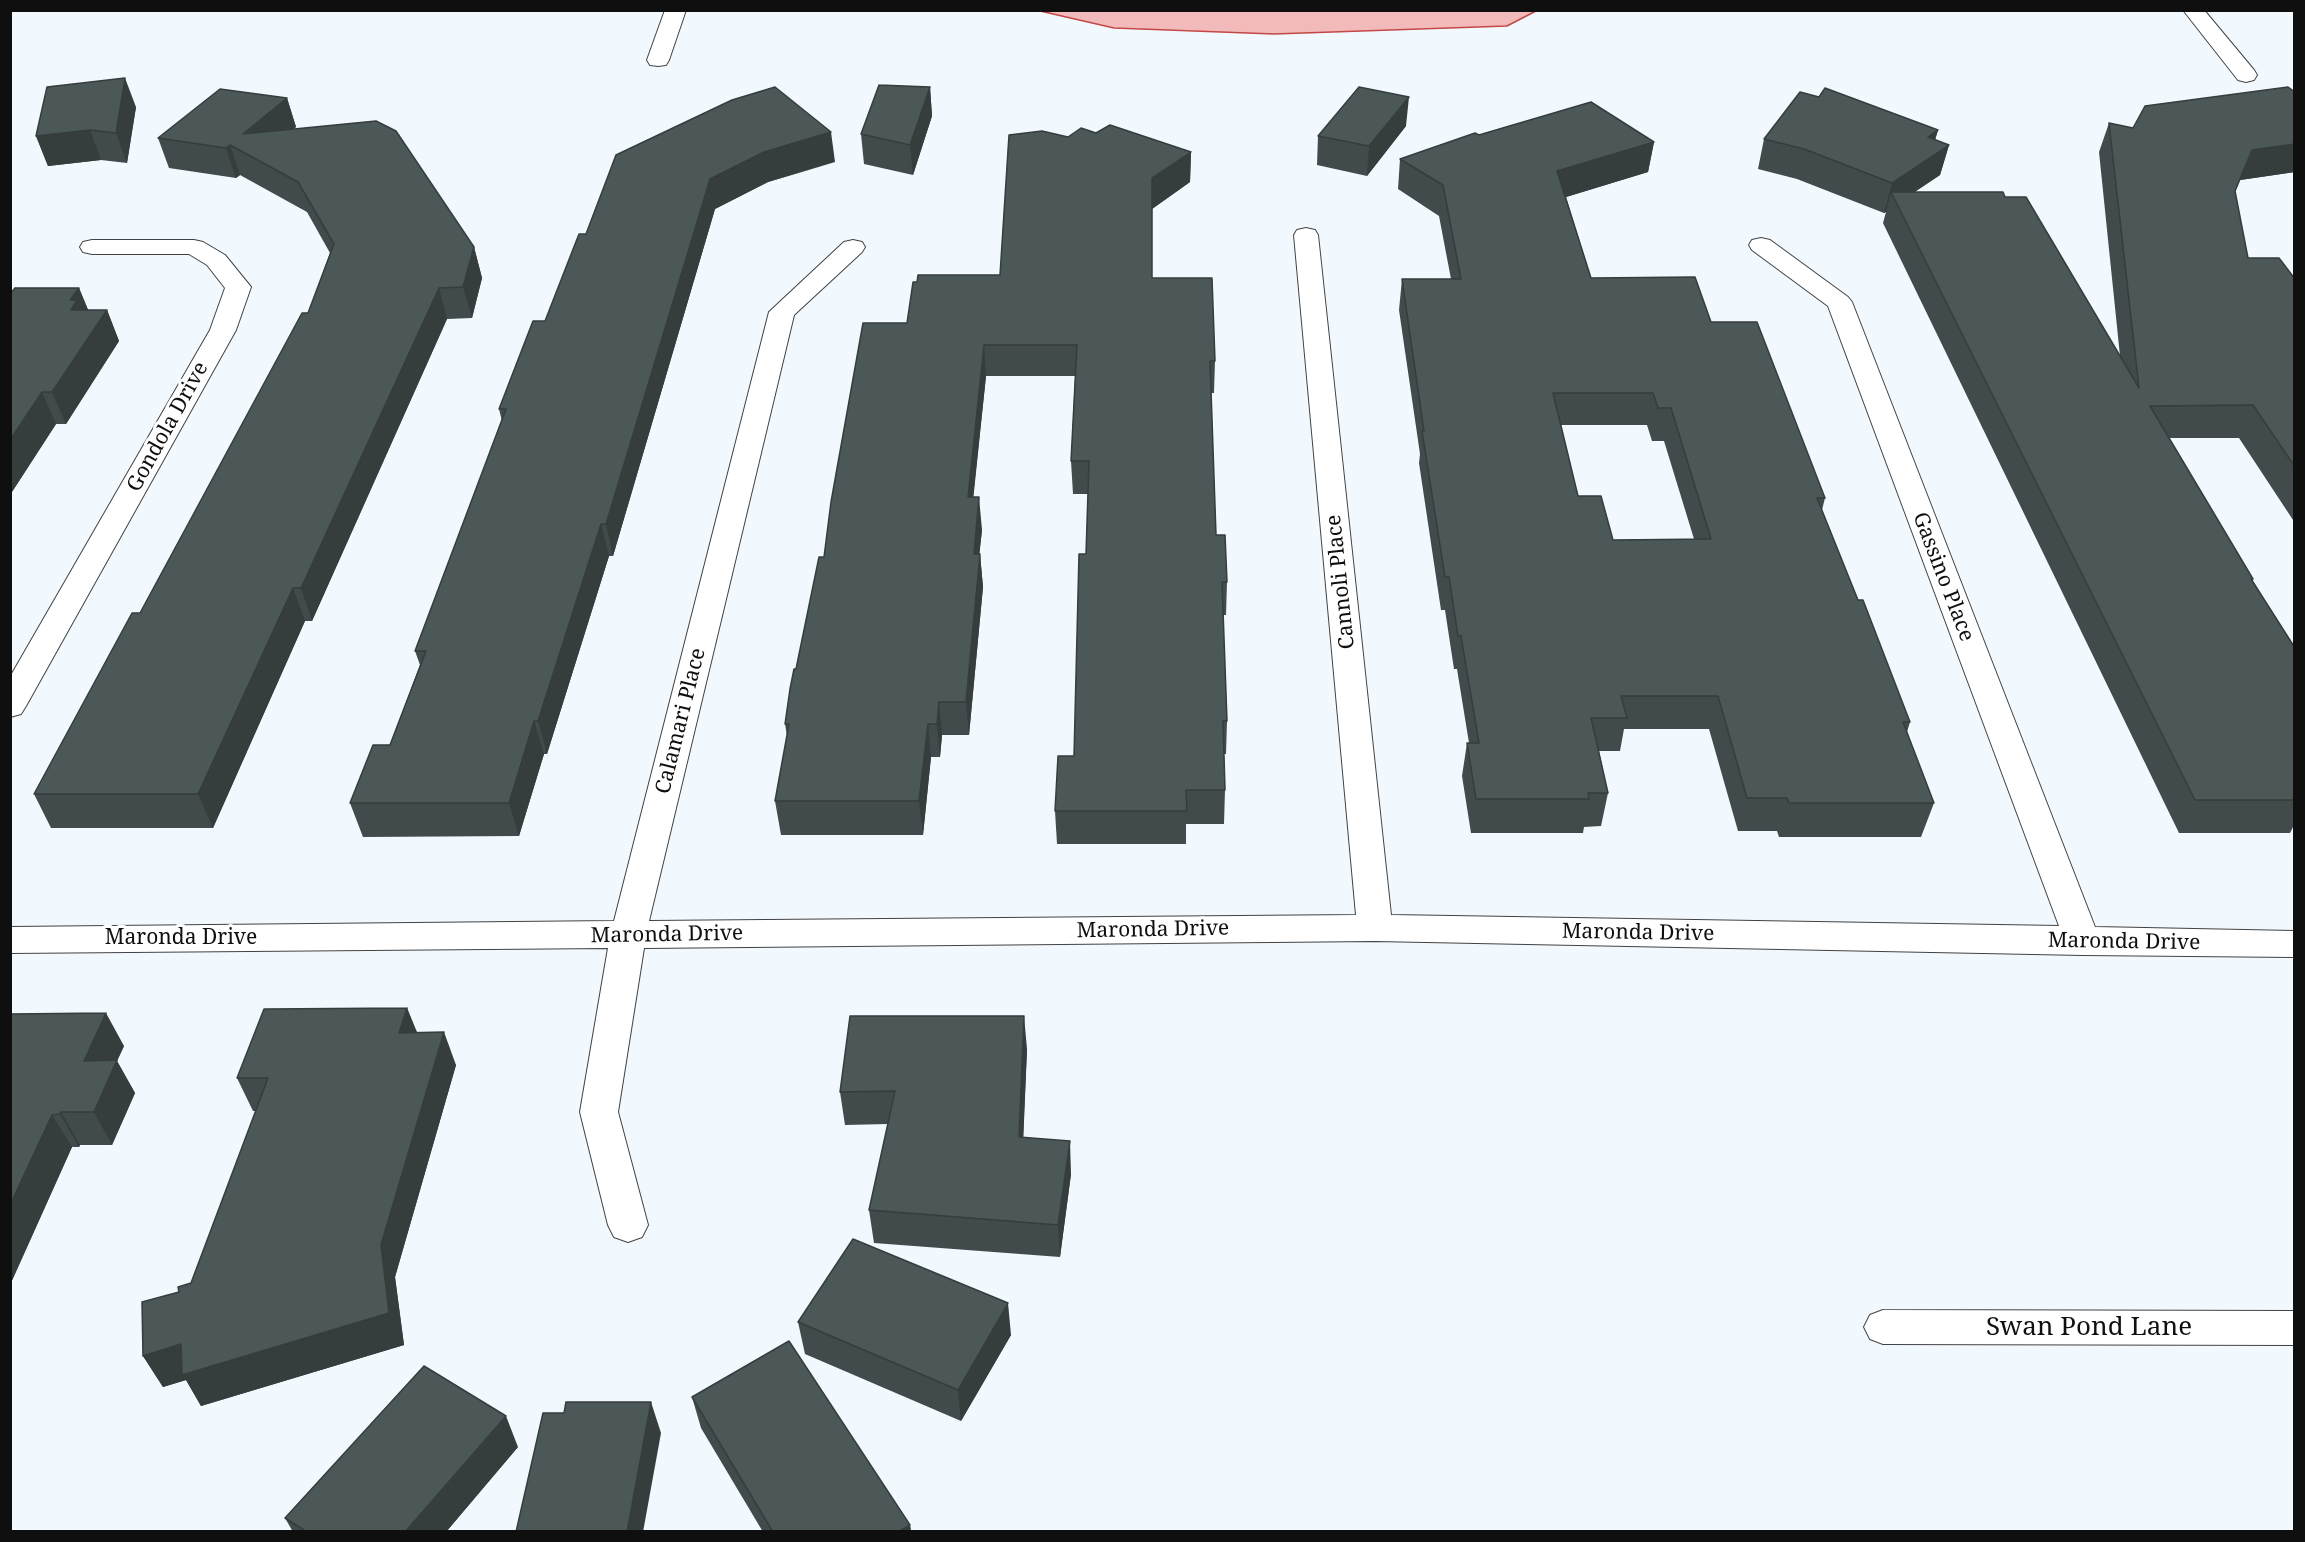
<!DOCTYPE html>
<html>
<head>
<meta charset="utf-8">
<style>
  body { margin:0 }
  #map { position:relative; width:2305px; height:1542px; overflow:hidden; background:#f2f9fe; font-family:"Noto Serif",serif }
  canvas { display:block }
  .frame { position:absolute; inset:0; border:12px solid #0f0f0f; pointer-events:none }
</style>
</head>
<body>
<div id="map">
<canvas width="2305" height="1542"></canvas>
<div class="frame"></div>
</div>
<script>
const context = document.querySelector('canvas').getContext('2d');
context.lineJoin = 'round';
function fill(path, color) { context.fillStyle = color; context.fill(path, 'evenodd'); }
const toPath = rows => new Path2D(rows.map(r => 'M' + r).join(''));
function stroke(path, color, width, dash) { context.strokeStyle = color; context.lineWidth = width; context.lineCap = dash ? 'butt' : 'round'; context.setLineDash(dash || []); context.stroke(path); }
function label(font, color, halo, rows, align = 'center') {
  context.font = font + ' "Noto Serif",serif'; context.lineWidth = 6; context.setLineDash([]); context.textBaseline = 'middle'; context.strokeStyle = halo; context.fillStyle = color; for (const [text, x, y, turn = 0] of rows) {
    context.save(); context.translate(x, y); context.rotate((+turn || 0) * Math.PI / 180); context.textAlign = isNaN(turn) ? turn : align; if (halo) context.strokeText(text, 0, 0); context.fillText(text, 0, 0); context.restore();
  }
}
const water = toPath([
  [1040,11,1040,10,1536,11,1507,26,1274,34,1114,28,1040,11]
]);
const service = toPath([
  [1883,1310,2294,1311,2294,1345,1883,1344,1870,1339,1864,1327,1870,1315,1883,1310]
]);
const minor = toPath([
  [665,10,686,10,669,60,666,65,658,66,650,65,647,60,665,10],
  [2183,10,2204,10,2254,70,2257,75,2254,80,2246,82,2238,80,2183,10],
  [1306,228,1315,230,1318,235,1391,915,2059,926,1828,306,1752,250,1749,245,1752,240,1761,238,1770,240,1848,297,1852,302,2095,927,2294,931,2294,957,2083,955,1375,941,644,948,618,1112,648,1225,642,1237,628,1242,614,1237,608,1225,580,1112,608,948,10,953,10,927,614,921,769,312,844,242,853,240,862,242,865,247,862,252,794,315,649,921,1356,915,1294,235,1297,230,1306,228],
  [92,240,194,240,203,242,225,255,251,287,236,330,26,706,21,714,10,717,10,677,210,330,225,288,207,265,189,254,92,254,83,252,80,247,83,242,92,240]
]);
const wall = toPath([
  [930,87,932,116,913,175,864,164,861,134],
  [2295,92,2295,172,2240,180,2235,192,2248,258,2295,279,2295,523,2239,438,2169,438,2253,579,2253,581,2295,648,2295,827,2293,827,2290,833,2179,833,1883,223,1886,212,1884,213,1797,179,1758,169,1764,139,1938,130,1935,140,1949,145,1940,175,1914,192,2005,197,2120,356,2099,152,2109,123,2133,128],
  [287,98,296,127,293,129,474,247,482,278,472,318,447,319,312,621,305,621,213,828,51,828,34,794,140,613,308,313,330,253,307,212,240,175,236,178,169,168,158,138],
  [136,107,127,163,101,160,48,166,36,136],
  [1406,126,1367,176,1317,165,1318,136],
  [1096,133,1191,152,1190,182,1152,209,1152,278,1215,361,1214,393,1211,393,1216,535,1227,582,1226,615,1223,615,1227,721,1226,754,1224,754,1225,790,1224,824,1186,824,1186,844,1057,844,1055,811,1074,756,1086,554,1088,494,1073,494,1071,461,1075,376,986,376,973,497,982,530,979,554,980,554,983,587,969,735,942,735,940,757,931,757,923,835,781,835,775,801,787,736,785,724,796,669,824,557,907,323,1000,275,1068,137],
  [1654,142,1648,172,1566,197,1591,278,1711,322,1825,498,1822,510,1858,600,1910,722,1907,732,1934,803,1921,837,1779,837,1777,831,1738,831,1709,729,1624,729,1620,751,1599,751,1608,793,1601,826,1584,827,1583,833,1471,833,1462,776,1467,743,1469,743,1457,669,1454,669,1445,610,1441,610,1419,463,1420,454,1399,310,1402,279,1451,279,1439,216,1398,189,1400,159],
  [1561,425,1647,425,1652,441,1664,441,1694,539,1613,540,1578,496],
  [835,162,768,182,715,209,613,556,609,556,547,754,544,754,519,836,363,837,350,803,390,745,420,665,415,651,502,421,499,409,545,321,586,234],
  [79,288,88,310,107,310,119,341,66,424,56,424,10,495,10,294],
  [407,1008,417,1032,456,1065,395,1277,404,1345,201,1406,186,1380,163,1387,143,1356,179,1292,191,1283,256,1111,253,1111,237,1078],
  [10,1014,124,1046,117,1061,135,1093,112,1145,80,1145,79,1147,72,1147,10,1285],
  [1027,1049,1023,1138,1071,1174,1060,1257,874,1243,869,1210,888,1124,845,1125,840,1092],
  [798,1322,1011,1335,961,1421,805,1354],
  [692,1397,910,1525,911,1532,763,1532,701,1428],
  [518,1447,446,1532,293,1532,285,1518]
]);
const shadedWall = toPath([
  [125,78,136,107,127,163,116,133],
  [930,87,932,116,913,175,910,145],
  [1409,97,1406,126,1367,176,1369,146],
  [287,98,296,127,257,160,243,134],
  [90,130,101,160,48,166,36,136],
  [1938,130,1930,157,1949,145,1940,175,1897,204,1891,192,1886,212,1884,213,1892,183,1928,137],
  [831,132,835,162,768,182,715,209,613,556,606,524,710,179,764,152],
  [1654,142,1648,172,1553,201,1557,171],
  [2295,144,2295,172,2240,180,2223,222,2252,150],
  [230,145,240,175,236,178,226,148],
  [1191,152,1190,182,1152,209,1152,178],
  [474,247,482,278,472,318,463,287],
  [79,288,92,319,71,310,70,300],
  [439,288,447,319,312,621,301,588],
  [107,310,119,341,66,424,52,392],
  [984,345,986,376,970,530,968,497],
  [42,392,56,424,10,495,10,440],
  [979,497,982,530,976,587,974,554],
  [601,524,609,556,547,754,538,721],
  [980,554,983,587,969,735,966,702],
  [293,588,305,621,213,828,198,794],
  [939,702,942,735,940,757,937,724],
  [534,721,544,754,519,836,509,803],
  [928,724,931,757,923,835,919,801],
  [407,1008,420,1041,399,1033],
  [106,1013,124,1046,117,1061,135,1093,112,1145,94,1112,84,1061],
  [1024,1016,1027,1049,1022,1170,1019,1137],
  [444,1032,456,1065,395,1277,404,1345,201,1406,186,1380,163,1387,143,1356,381,1245],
  [61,1112,80,1145,79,1147,60,1114],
  [52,1115,72,1147,10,1285,10,1205],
  [1070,1141,1071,1174,1060,1257,1058,1225],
  [1008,1303,1011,1335,961,1421,958,1390],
  [651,1402,661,1433,643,1532,627,1532],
  [506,1416,518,1447,446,1532,405,1532],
  [910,1525,911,1532,898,1532]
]);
const building = toPath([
  [125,78,116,133,90,130,36,136,47,87,125,78],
  [879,85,930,87,910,145,861,134,879,85],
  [775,87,831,132,764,152,710,179,606,524,601,524,538,721,534,721,509,803,350,803,373,745,390,745,426,651,415,651,506,409,499,409,533,321,545,321,579,234,586,234,616,155,732,100,775,87],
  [1359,87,1409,97,1369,146,1318,136,1359,87],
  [2288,87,2295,92,2295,144,2252,150,2235,191,2248,258,2279,258,2295,279,2295,467,2253,405,2150,406,2253,579,2251,579,2295,648,2295,800,2195,800,1891,192,2003,192,2005,197,2026,197,2139,388,2109,123,2133,128,2145,106,2288,87],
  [1825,88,1938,130,1928,137,1949,145,1892,183,1804,149,1764,139,1800,92,1819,97,1825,88],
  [220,89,287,98,243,134,376,121,396,131,474,247,463,287,439,288,301,588,293,588,198,794,34,794,132,613,140,613,302,313,308,313,334,244,298,182,230,145,226,148,158,138,220,89],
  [1591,102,1654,142,1557,171,1591,278,1695,277,1711,322,1757,322,1825,498,1817,498,1858,600,1863,600,1910,722,1903,722,1934,803,1789,803,1787,798,1747,798,1718,696,1621,696,1627,718,1591,718,1608,793,1588,793,1589,799,1476,799,1467,743,1479,743,1461,636,1458,636,1449,577,1445,577,1422,431,1424,431,1402,279,1461,279,1443,185,1400,159,1475,133,1479,135,1591,102],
  [1553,393,1653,393,1658,408,1671,408,1711,539,1613,540,1601,496,1578,496,1553,393],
  [1110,125,1191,152,1152,178,1152,278,1212,278,1215,361,1210,361,1216,535,1225,535,1227,582,1222,582,1227,721,1223,721,1225,790,1186,790,1187,811,1055,811,1058,756,1074,756,1079,554,1086,554,1089,461,1071,461,1077,345,984,345,968,497,979,497,974,554,980,554,966,702,939,702,937,724,928,724,919,801,775,801,789,724,785,724,790,689,794,669,796,669,819,557,824,557,831,502,863,323,907,323,913,282,917,282,918,275,1000,275,1009,135,1042,131,1068,137,1081,128,1096,133,1110,125],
  [15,288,79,288,70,300,77,300,71,310,107,310,52,392,42,392,10,440,10,294,15,288],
  [407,1008,399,1033,444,1032,381,1245,389,1313,182,1375,181,1344,143,1356,142,1302,179,1292,178,1287,191,1283,268,1078,237,1078,264,1009,407,1008],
  [106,1013,84,1061,117,1060,94,1112,61,1112,60,1114,52,1115,10,1205,10,1014,106,1013],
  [850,1016,1024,1016,1019,1137,1070,1141,1058,1225,869,1210,895,1091,840,1092,850,1016],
  [853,1239,1008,1303,958,1390,798,1322,853,1239],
  [789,1341,910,1525,898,1532,773,1532,692,1397,789,1341],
  [424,1366,506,1416,405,1532,307,1532,285,1518,424,1366],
  [566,1402,651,1402,627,1532,516,1532,543,1413,564,1413,566,1402]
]);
const streetNames = [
  ["Gondola Drive",168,427,-61],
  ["Gassino Place",1943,577,69],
  ["Cannoli Place",1341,582,-96],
  ["Calamari Place",681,721,-76],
  ["Maronda Drive",1153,930,-1],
  ["Maronda Drive",1638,933,1],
  ["Maronda Drive",667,935,-1],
  ["Maronda Drive",181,938],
  ["Maronda Drive",2124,942,1]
];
const nearStreetnames = [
  ["Swan Pond Lane",2089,1328]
];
fill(water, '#f2babb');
stroke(water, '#c44846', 1.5);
stroke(service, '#424242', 2);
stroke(minor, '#424242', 2);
fill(service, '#fff');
fill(minor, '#fff');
fill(wall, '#414b4b');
fill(shadedWall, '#353d3d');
fill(building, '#4c5757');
stroke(building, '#353d3d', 1.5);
label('21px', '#0f0f0f', '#fff', streetNames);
label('26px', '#0f0f0f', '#fff', nearStreetnames);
</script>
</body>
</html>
